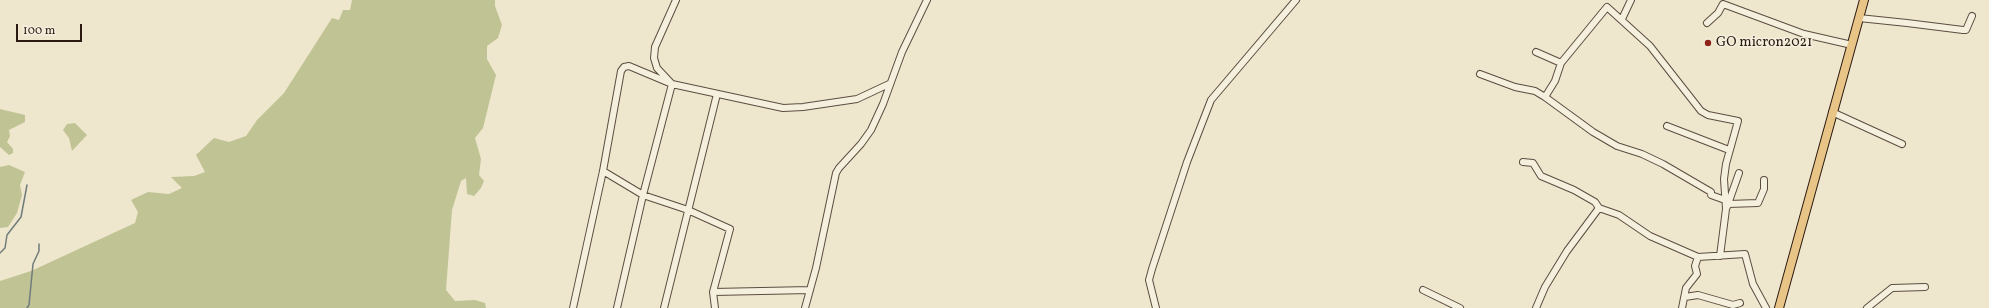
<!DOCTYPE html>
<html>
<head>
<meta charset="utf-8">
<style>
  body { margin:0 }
  #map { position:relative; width:1989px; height:308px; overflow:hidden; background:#efe7cd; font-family:Vollkorn,serif }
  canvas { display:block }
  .scale { position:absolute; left:16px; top:24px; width:66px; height:18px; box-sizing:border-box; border:2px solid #2a1a11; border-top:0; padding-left:5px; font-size:12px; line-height:14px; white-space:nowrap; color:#2a1a11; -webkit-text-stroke:3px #f5efde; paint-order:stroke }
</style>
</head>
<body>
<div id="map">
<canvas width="1989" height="308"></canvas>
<div class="scale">100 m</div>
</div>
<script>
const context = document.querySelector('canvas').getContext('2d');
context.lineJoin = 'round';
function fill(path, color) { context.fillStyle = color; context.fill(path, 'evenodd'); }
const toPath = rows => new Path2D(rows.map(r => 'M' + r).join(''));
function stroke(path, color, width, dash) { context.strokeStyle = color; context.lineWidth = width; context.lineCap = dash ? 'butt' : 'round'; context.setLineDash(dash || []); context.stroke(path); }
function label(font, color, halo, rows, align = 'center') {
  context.font = font + ' Vollkorn,serif'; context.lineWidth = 3; context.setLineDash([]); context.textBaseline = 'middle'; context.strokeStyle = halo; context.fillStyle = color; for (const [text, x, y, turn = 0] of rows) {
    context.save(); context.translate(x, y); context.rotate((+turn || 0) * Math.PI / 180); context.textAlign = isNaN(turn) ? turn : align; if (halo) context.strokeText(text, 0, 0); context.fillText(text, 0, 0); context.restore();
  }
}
const green = toPath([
  [352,0,495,0,495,6,502,25,498,38,487,46,487,59,496,75,483,128,475,138,481,159,479,175,484,181,481,188,474,196,467,194,466,178,461,181,452,210,446,290,455,301,475,300,485,303,486,308,0,308,0,281,31,271,135,223,138,212,131,200,148,192,169,194,182,188,171,177,194,176,205,172,196,155,214,138,229,142,246,136,257,120,284,93,332,18,339,20,343,10,350,10],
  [0,109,25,115,25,122,9,130,10,136,7,142,13,149,13,153,9,155,0,147],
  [75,123,87,135,72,151,69,138,63,130,67,124],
  [9,165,25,172,20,185,22,195,17,213,8,227,0,228,0,167]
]);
const stream = toPath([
  [0,253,5,248,7,235,21,217,27,185],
  [27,308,29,305,33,264,39,251,39,244]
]);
const minor = toPath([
  [676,0,655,47,654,58,657,68,672,84,783,108,803,107,857,99,889,84],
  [1859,18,1907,23,1963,30,1966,30,1972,16],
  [1622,19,1631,0],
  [1707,23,1718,13,1723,4,1804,34,1852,45],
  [1536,52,1561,63],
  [1480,74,1515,87,1535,91,1545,97,1555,81,1561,63,1607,7,1650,46,1701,111,1708,115,1738,121,1726,164,1724,179,1726,209,1720,256],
  [1545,97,1593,132,1617,146,1642,154,1663,164,1711,192,1711,195,1725,200],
  [1832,112,1902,144],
  [1667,126,1729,150],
  [1523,162,1533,163,1541,176,1574,190,1595,202,1599,208,1619,215,1650,236,1698,257,1745,254,1753,284,1766,308],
  [603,171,643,195,688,210,730,229,713,292,715,308],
  [1728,204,1758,203,1764,189,1764,180],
  [1727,207,1739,173],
  [1423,290,1460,308],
  [713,292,810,290],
  [1685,297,1698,295,1733,305,1740,303],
  [573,308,603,171,621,71,624,67,629,66,672,84,643,195,617,308],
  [664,308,717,94],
  [805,308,816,268,836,173,839,168,861,144,871,130,883,104,902,52,927,0],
  [1156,308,1149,280,1152,269,1187,162,1211,100,1296,0],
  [1536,308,1545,287,1567,251,1599,208],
  [1682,308,1686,288,1697,274,1695,266,1698,257],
  [1867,308,1892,288,1925,287]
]);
const major = toPath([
  [1779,308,1864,0]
]);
const markers = [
  [1708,43,4,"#8f2418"]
];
const poiNames = [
  ["GO micron2021",1716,43]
];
fill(green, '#c0c394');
stroke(stream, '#6f7c7b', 1.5);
stroke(minor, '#5b4d40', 8);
stroke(major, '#2a1a11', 10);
stroke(minor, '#f5efde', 6);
stroke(major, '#e8c486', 8);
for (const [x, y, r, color] of markers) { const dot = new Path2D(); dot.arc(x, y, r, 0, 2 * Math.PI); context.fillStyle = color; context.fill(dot); stroke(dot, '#f5efde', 1.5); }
label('14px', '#2a1a11', '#f5efde', poiNames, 'left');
</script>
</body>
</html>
